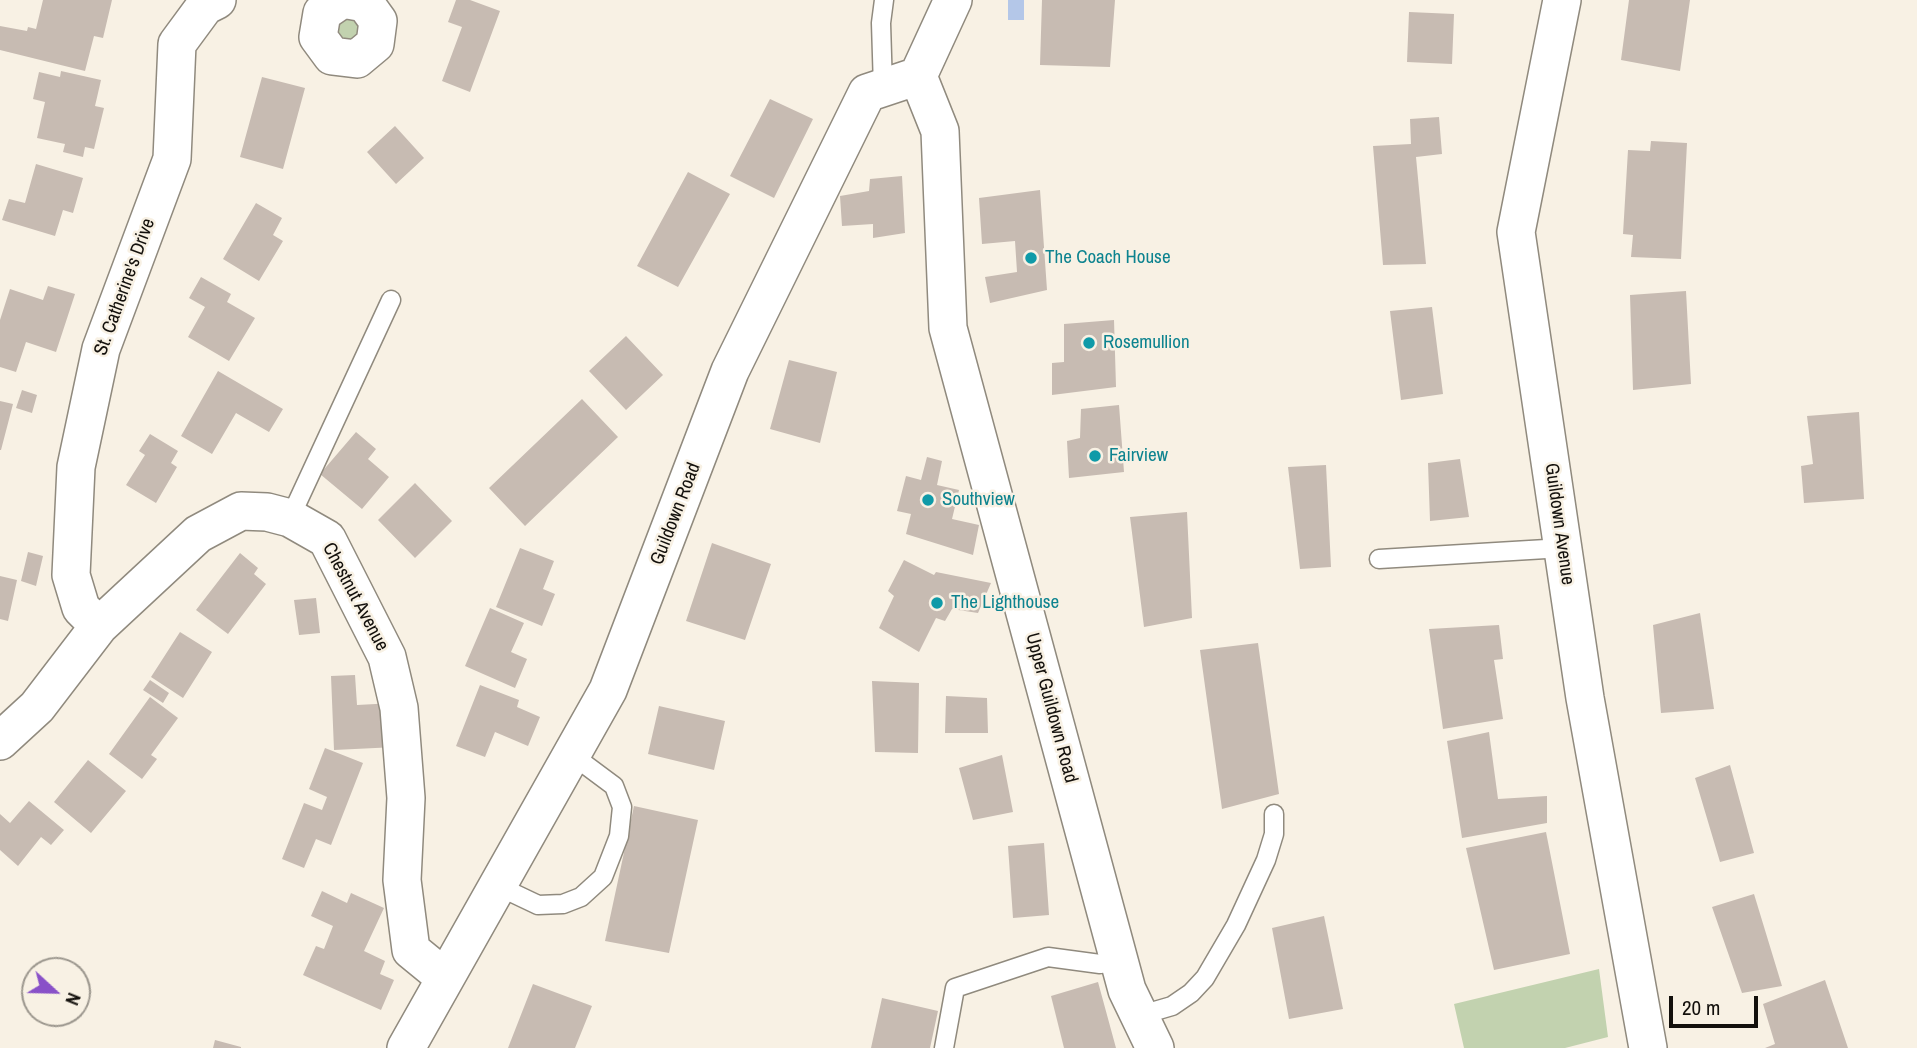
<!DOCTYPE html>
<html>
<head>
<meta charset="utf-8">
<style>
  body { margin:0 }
  #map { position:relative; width:1917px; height:1048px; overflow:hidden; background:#f8f1e4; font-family:"Archivo Narrow",sans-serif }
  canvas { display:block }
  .north { position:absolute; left:21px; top:957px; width:70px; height:70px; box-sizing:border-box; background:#f8f1e4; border:2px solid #9c978e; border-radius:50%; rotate:112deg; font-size:19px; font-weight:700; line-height:28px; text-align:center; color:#13100c }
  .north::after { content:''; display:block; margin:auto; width:24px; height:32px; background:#8951c8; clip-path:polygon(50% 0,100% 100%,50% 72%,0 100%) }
  .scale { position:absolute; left:1669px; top:996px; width:89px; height:32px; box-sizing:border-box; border:4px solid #13100c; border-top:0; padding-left:9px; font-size:21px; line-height:24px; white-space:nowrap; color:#13100c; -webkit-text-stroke:5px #f8f1e4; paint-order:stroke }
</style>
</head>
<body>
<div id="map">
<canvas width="1917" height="1048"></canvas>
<div class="north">N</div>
<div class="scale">20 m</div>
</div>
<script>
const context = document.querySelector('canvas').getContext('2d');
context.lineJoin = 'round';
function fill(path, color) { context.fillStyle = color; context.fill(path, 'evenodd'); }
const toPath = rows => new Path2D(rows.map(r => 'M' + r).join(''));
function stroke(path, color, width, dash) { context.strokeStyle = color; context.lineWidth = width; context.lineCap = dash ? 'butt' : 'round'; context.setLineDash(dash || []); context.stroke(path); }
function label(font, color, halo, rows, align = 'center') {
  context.font = font + ' "Archivo Narrow",sans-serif'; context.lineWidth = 5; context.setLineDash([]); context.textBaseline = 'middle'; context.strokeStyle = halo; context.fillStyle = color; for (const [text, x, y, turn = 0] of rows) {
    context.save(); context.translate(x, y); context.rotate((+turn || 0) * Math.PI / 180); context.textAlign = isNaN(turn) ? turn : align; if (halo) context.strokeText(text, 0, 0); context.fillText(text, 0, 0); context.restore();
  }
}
const green = toPath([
  [352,13,365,29,347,46,332,27],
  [1599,969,1608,1037,1565,1048,1464,1048,1454,1004]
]);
const water = toPath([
  [1008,0,1024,0,1024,20,1008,20]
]);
const building = toPath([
  [43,0,112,0,103,38,94,36,85,71,0,50,0,26,27,31,28,27,36,29],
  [456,0,470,0,500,11,470,92,442,81,462,27,448,22],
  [1042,0,1115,0,1110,67,1040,65],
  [1629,0,1690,0,1680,71,1621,60],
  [1409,12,1454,14,1452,64,1407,62],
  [61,71,101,80,95,106,104,108,94,149,85,147,83,157,63,152,65,144,37,138,45,102,33,99,39,72,60,77],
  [262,77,305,88,283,169,240,157],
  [770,99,813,119,774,198,730,176],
  [1439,117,1442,154,1416,157,1426,264,1383,265,1373,146,1411,144,1410,119],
  [395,126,424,158,396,184,367,152],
  [1651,141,1687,143,1681,259,1631,257,1633,235,1623,234,1628,150,1650,151],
  [36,164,83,178,73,213,63,210,55,236,2,220,9,199,25,203],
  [688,172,730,194,678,287,637,266],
  [902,176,905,233,873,238,873,224,842,226,840,196,869,191,870,179],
  [1040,190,1047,290,990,303,985,277,1017,272,1015,241,982,244,979,198],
  [256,203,282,218,273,235,283,241,259,281,223,259],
  [201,277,231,294,227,302,255,318,229,361,188,337,205,307,189,298],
  [48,286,75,294,56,352,26,342,16,372,0,367,0,320,10,289,43,300],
  [1686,291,1691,384,1633,390,1630,295],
  [1432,307,1443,394,1401,400,1390,311],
  [1114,320,1116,387,1052,395,1052,363,1064,362,1064,324],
  [626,336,663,375,626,410,589,371],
  [789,360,837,372,820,443,770,429],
  [218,371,283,409,269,432,236,413,212,454,181,436],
  [22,390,37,395,32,413,16,408],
  [582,399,618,437,525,526,489,488],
  [0,401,13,404,1,450,0,450],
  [1119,405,1124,472,1069,478,1067,441,1080,438,1081,409],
  [1859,412,1864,499,1804,503,1801,466,1813,464,1807,416],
  [356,432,376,449,368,459,389,477,362,509,320,474],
  [150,434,178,451,171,463,177,467,156,503,126,485,145,455,139,451],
  [927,457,942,461,937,485,959,490,952,519,979,525,973,555,906,534,911,514,897,511,906,476,921,480],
  [1460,459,1469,517,1430,521,1428,463],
  [1326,465,1331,567,1300,569,1288,467],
  [415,483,452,521,415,558,378,520],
  [1187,512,1192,618,1144,627,1130,517],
  [712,543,771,564,745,640,686,621],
  [520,548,554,561,543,589,555,594,542,626,496,607],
  [28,552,43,556,36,586,21,581],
  [240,553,258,568,254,574,266,584,228,634,196,610],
  [904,560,934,575,936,572,991,583,978,613,952,609,945,621,936,618,919,652,879,628,894,596,888,591],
  [0,576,17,580,8,621,0,619],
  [316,598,320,633,299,635,294,600],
  [490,608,524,623,511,652,527,659,515,688,465,666],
  [1700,613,1714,709,1661,713,1653,625],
  [1499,625,1503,659,1494,660,1503,719,1443,729,1429,629],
  [180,632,212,652,183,698,151,677],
  [1258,643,1279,794,1222,809,1200,650],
  [355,675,357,705,394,703,396,747,334,750,331,676],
  [150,680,169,693,163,703,143,690],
  [872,681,919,683,918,753,875,752],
  [480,685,519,700,517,707,540,717,528,746,495,732,485,757,456,746],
  [946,696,987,698,988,733,945,733],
  [150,697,178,718,151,755,157,759,142,779,109,754],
  [659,706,725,721,714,770,648,754],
  [1489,732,1498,799,1547,796,1547,823,1462,838,1447,741],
  [325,748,363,763,331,845,316,839,304,868,282,859,304,803,322,810,327,797,309,789],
  [1002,755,1013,812,973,820,959,768],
  [88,760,126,791,91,833,54,802],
  [1730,765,1754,853,1720,862,1695,778],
  [29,801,64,830,51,845,41,837,18,866,0,850,0,814,10,823],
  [634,806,698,820,669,953,605,941],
  [1546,832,1570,954,1494,970,1466,848],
  [1044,843,1049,915,1013,918,1008,846],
  [322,891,347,903,351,893,384,908,364,951,385,961,380,974,394,980,381,1010,303,975,316,946,324,949,333,926,311,916],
  [1754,894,1782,986,1742,993,1712,907],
  [1324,916,1343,1009,1289,1019,1272,928],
  [1825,980,1848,1048,1765,1048,1775,1044,1763,1004],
  [1098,982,1116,1048,1064,1048,1051,996],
  [533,984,592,1006,575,1048,508,1048],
  [882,998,938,1011,930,1048,871,1048],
  [215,1040,241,1047,241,1048,213,1048]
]);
const lane = toPath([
  [883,88,881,23,884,0],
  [290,518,391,300],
  [1379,559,1563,548],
  [498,886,538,905,563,904,581,897,603,877,619,836,622,807,614,786,571,754],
  [1141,1015,1172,1006,1191,993,1205,978,1236,925,1266,860,1274,834,1274,814],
  [944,1048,955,988,1048,957,1100,964,1119,961]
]);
const street = toPath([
  [341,0,322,13,318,37,332,56,357,59,375,44,378,21,365,3,348,0],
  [1562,0,1516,232,1585,698,1648,1048],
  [918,76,940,131,948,328,1127,990,1155,1048],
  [99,626,81,608,71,575,76,467,101,349,172,159,177,44,205,6,217,0],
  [0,741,37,707,99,626,198,534,241,511,267,512,290,518,327,539,387,657,399,708,406,798,402,880,411,950,433,968,447,975],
  [406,1048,608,690,730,371,867,93,918,76,953,0]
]);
const markers = [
  [1031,258,7,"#0f9aa8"],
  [1089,343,7,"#0f9aa8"],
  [1095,456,7,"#0f9aa8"],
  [928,500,7,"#0f9aa8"],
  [937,603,7,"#0f9aa8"]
];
const cultureNames = [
  ["The Coach House",1045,258],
  ["Rosemullion",1103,343],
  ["Fairview",1109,456],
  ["Southview",942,500],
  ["The Lighthouse",951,603]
];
const streetNames = [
  ["St. Catherine's Drive",125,287,-70],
  ["Guildown Road",676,514,-69],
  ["Guildown Avenue",1559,524,82],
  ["Chestnut Avenue",355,597,62],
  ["Upper Guildown Road",1051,708,75]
];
fill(green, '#c2d2af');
fill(water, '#b4c7e8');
fill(building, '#c7bbb2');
stroke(lane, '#908a7e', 21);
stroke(street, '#908a7e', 40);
stroke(lane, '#fff', 18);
stroke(street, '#fff', 37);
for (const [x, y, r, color] of markers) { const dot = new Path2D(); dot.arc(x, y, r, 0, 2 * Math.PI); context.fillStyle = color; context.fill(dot); stroke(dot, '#f8f1e4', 2.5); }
label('19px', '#0d838f', '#f8f1e4', cultureNames, 'left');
label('19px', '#13100c', '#f8f1e4', streetNames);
</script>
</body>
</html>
